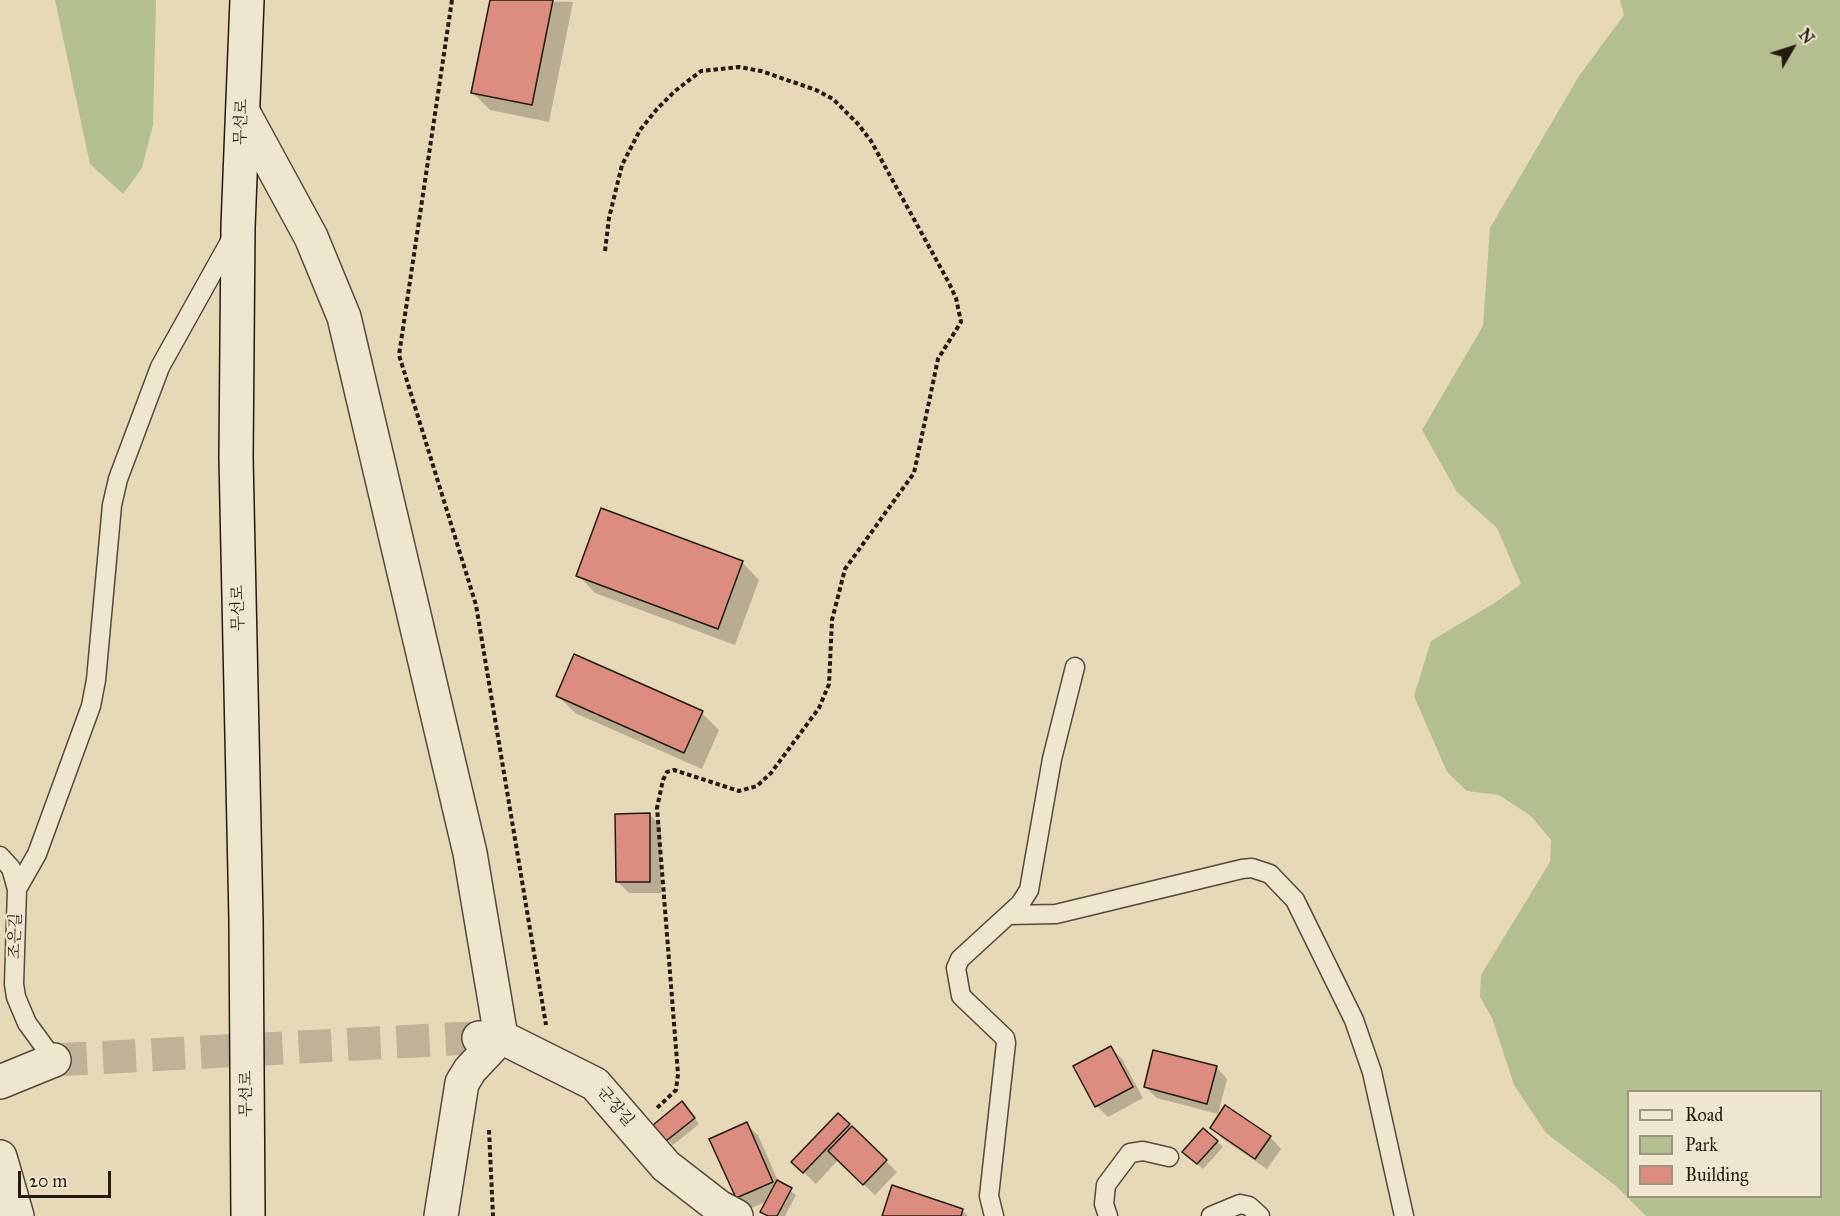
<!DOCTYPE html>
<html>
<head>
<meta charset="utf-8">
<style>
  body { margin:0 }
  #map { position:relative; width:1840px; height:1216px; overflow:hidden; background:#e7d8b7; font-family:"IM FELL Great Primer",serif }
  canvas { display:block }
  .legend { position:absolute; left:1627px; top:1090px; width:195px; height:108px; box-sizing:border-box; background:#efe6d0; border:2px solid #9d9484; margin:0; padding:8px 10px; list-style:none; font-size:18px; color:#231a12 }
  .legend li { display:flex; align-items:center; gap:12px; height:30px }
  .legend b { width:30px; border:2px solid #9d9484 }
  .north { position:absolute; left:1762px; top:18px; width:60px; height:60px; -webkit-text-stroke:4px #efe6d0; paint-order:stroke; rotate:51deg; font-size:16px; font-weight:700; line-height:24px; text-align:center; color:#231a12 }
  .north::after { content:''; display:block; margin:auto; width:21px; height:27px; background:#231a12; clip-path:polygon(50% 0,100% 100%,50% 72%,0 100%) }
  .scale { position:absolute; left:18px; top:1171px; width:93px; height:27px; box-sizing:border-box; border:3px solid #231a12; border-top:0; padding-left:8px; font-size:18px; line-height:21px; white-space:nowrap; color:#231a12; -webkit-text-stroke:4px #efe6d0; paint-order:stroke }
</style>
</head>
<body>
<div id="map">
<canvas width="1840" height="1216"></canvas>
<ul class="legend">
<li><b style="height:8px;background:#efe6d0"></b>Road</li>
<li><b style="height:16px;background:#b4bf8f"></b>Park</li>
<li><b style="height:16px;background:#dc8d7f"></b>Building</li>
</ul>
<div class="north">N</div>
<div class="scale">20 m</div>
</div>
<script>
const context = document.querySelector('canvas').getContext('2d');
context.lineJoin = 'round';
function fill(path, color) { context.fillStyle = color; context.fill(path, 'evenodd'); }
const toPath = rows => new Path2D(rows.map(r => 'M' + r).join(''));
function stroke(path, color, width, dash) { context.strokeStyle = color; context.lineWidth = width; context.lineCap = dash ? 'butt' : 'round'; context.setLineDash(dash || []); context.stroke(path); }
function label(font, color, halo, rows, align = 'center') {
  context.font = font + ' "IM FELL Great Primer","Noto Serif KR",serif'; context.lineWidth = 4.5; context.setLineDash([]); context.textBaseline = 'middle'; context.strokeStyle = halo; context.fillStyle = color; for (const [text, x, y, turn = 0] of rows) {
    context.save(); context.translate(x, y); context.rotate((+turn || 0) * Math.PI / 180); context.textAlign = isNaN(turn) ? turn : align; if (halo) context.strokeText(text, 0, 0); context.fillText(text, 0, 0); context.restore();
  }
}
const green = toPath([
  [55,0,156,0,153,125,142,168,123,194,90,164],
  [1620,0,1840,0,1840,1216,1646,1216,1616,1186,1546,1133,1514,1085,1492,1018,1480,997,1481,975,1550,862,1551,840,1531,816,1499,795,1467,791,1447,772,1414,696,1431,641,1496,602,1521,584,1497,528,1457,492,1422,430,1483,326,1490,228,1579,76,1624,15],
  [1628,1092,1820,1092,1820,1196,1628,1196]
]);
const shadow = toPath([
  [491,0,573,2,549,122,490,110,473,93],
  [742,562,759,580,735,645,595,593,578,575],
  [558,696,702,713,719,730,702,769,575,713],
  [650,815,661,826,661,893,629,893,617,881],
  [1111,1048,1122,1059,1143,1098,1108,1117,1097,1106],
  [1216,1067,1227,1079,1218,1114,1157,1098,1145,1087],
  [687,1109,699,1124,673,1145,655,1125],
  [838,1115,897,1172,875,1195,838,1160,816,1184,793,1162],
  [746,1124,758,1135,779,1183,796,1195,785,1216,766,1216,762,1211,768,1201,749,1209,737,1197,711,1140],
  [1212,1128,1270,1137,1281,1149,1267,1169,1223,1139],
  [1217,1142,1223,1147,1203,1169,1189,1157],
  [962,1210,968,1216,883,1216]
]);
const building = toPath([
  [490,0,553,0,532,105,471,93,490,0],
  [601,508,743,561,718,629,576,576,601,508],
  [574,654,703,711,684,753,556,696,574,654],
  [650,813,650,882,616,882,615,814,650,813],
  [1111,1046,1133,1087,1095,1107,1073,1066,1111,1046],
  [1153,1050,1217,1066,1207,1104,1144,1087,1153,1050],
  [682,1101,695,1118,666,1141,653,1125,682,1101],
  [1225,1105,1271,1136,1255,1159,1210,1128,1225,1105],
  [838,1113,850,1124,803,1173,791,1162,838,1113],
  [747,1122,773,1182,736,1198,709,1139,747,1122],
  [852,1126,887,1160,863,1185,828,1151,852,1126],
  [1203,1128,1218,1141,1197,1164,1182,1152,1203,1128],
  [777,1180,792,1188,777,1216,768,1216,760,1212,777,1180],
  [892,1185,963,1209,961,1216,882,1216,892,1185]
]);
const streetTunnel = toPath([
  [54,1060,471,1038]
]);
const path = toPath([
  [452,0,399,355,476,605,546,1025],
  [605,251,609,218,622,165,640,130,657,109,675,91,701,71,739,67,761,71,816,90,833,99,858,124,871,141,949,283,956,298,961,322,938,359,914,473,845,569,832,620,829,684,819,708,771,773,757,786,739,791,674,770,667,772,663,780,657,808,678,1074,676,1090,657,1108],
  [489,1130,493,1216]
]);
const lane = toPath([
  [0,856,11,868,17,889,14,984,16,997,27,1023,54,1060],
  [17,889,37,854,91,706,96,680,112,505,118,479,160,367,233,236],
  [1008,915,1056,914,1242,869,1252,868,1270,874,1295,900,1354,1020,1372,1072,1404,1216],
  [994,1216,989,1196,1006,1043,1005,1038,961,996,956,968,960,959,1020,904,1029,890,1052,759,1075,667],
  [1108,1216,1104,1204,1106,1185,1130,1153,1143,1151,1169,1157],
  [1211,1216,1240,1204,1249,1206,1260,1216]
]);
const street = toPath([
  [243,112,311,237,344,317,470,853,501,1037,470,1070,462,1083,441,1216],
  [479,1038,501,1037,595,1084,666,1166,719,1207,736,1216],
  [0,1082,54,1060],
  [0,1157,17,1216]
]);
const secondary = toPath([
  [247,0,238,227,236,458,246,920,248,1216]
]);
const streetNames = [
  ["무선로",242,122,-88],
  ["무선로",239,608,-91],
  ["조은길",16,936,-88],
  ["무선로",247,1094,-90],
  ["군장길",615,1107,49]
];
fill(green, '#b4bf8f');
fill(shadow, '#0003');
fill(building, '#dc8d7f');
stroke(building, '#231a12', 1.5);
stroke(streetTunnel, '#c0b296', 33, [33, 16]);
stroke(lane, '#544a3b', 21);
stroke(street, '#544a3b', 36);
stroke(secondary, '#231a12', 36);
stroke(path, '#231a12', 4, [4.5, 3]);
stroke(lane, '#efe6d0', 18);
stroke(street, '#efe6d0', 33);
stroke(secondary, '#efe6d0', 33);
label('16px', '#231a12', '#efe6d0', streetNames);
</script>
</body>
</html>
